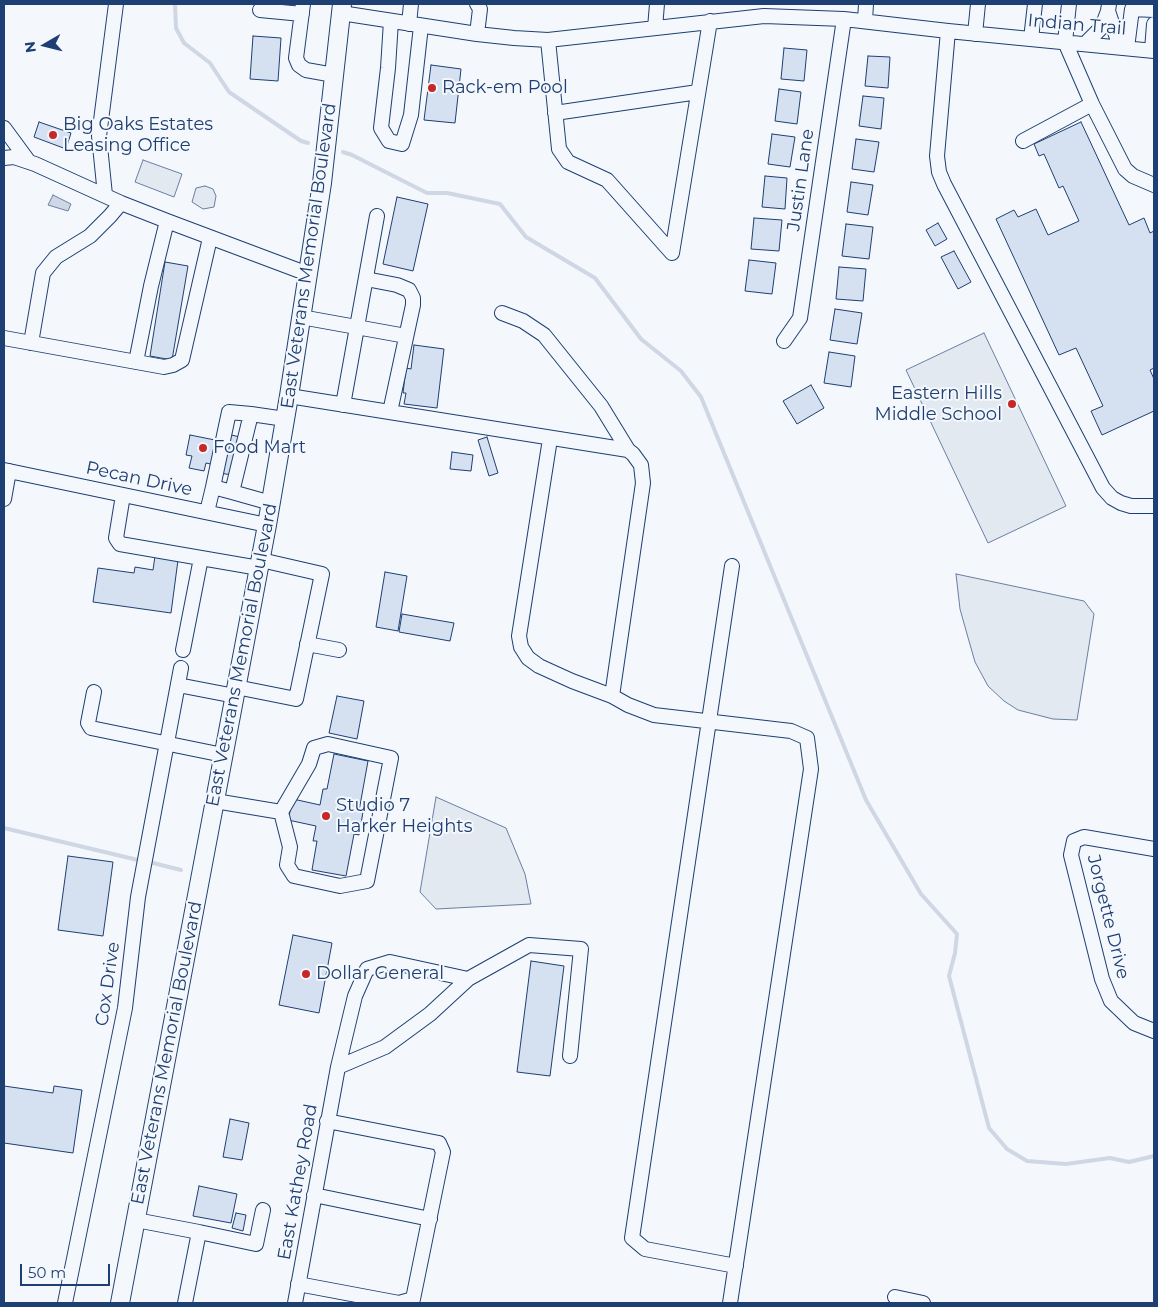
<!DOCTYPE html>
<html>
<head>
<meta charset="utf-8">
<style>
  body { margin:0 }
  #map { position:relative; width:1158px; height:1307px; overflow:hidden; background:#f4f7fb; font-family:Montserrat,sans-serif }
  canvas { display:block }
  .frame { position:absolute; inset:0; border:5px solid #1d3f73; pointer-events:none }
  .north { position:absolute; left:20px; top:20px; width:50px; height:50px; -webkit-text-stroke:4px #f4f7fb; paint-order:stroke; rotate:262deg; font-size:14px; font-weight:700; line-height:20px; text-align:center; color:#1d3f73 }
  .north::after { content:''; display:block; margin:auto; width:18px; height:22px; background:#1d3f73; clip-path:polygon(50% 0,100% 100%,50% 72%,0 100%) }
  .scale { position:absolute; left:20px; top:1264px; width:90px; height:22px; box-sizing:border-box; border:2px solid #1d3f73; border-top:0; padding-left:6px; font-size:15px; line-height:18px; white-space:nowrap; color:#1d3f73; -webkit-text-stroke:4px #f4f7fb; paint-order:stroke }
</style>
</head>
<body>
<div id="map">
<canvas width="1158" height="1307"></canvas>
<div class="frame"></div>
<div class="north">N</div>
<div class="scale">50 m</div>
</div>
<script>
const context = document.querySelector('canvas').getContext('2d');
context.lineJoin = 'round';
function fill(path, color) { context.fillStyle = color; context.fill(path, 'evenodd'); }
const toPath = rows => new Path2D(rows.map(r => 'M' + r).join(''));
function stroke(path, color, width, dash) { context.strokeStyle = color; context.lineWidth = width; context.lineCap = dash ? 'butt' : 'round'; context.setLineDash(dash || []); context.stroke(path); }
function label(font, color, halo, rows, align = 'center') {
  context.font = font + ' Montserrat,sans-serif'; context.lineWidth = 4; context.setLineDash([]); context.textBaseline = 'middle'; context.strokeStyle = halo; context.fillStyle = color; for (const [text, x, y, turn = 0] of rows) {
    context.save(); context.translate(x, y); context.rotate((+turn || 0) * Math.PI / 180); context.textAlign = isNaN(turn) ? turn : align; if (halo) context.strokeText(text, 0, 0); context.fillText(text, 0, 0); context.restore();
  }
}
const green = toPath([
  [143,160,182,174,174,197,135,182,143,160],
  [205,186,213,189,216,196,214,207,203,209,192,202,196,188,205,186],
  [984,333,1066,506,988,543,906,370,984,333],
  [956,574,1084,601,1094,614,1077,720,1053,719,1018,710,1004,701,988,686,975,662,967,634,960,609,956,574],
  [436,797,506,828,525,874,531,904,436,909,420,892,436,797]
]);
const water = toPath([
  [53,195,71,204,68,211,48,205,53,195]
]);
const stream = toPath([
  [175,4,176,28,184,43,210,63,229,92,301,141,308,143],
  [343,152,352,155,427,193,447,193,500,204,526,237,595,278,641,339,681,371,701,397,866,800,921,894,957,934,955,953,949,976,989,1128,1007,1149,1027,1161,1066,1164,1110,1158,1129,1162,1154,1156],
  [4,828,142,861],
  [149,862,181,870]
]);
const building = toPath([
  [253,36,281,38,278,81,250,79,253,36],
  [784,48,807,50,804,81,781,79,784,48],
  [868,56,890,57,888,88,865,86,868,56],
  [431,65,461,69,455,123,424,120,431,65],
  [779,89,801,92,797,124,775,121,779,89],
  [863,96,884,98,881,129,859,126,863,96],
  [39,122,71,133,66,149,34,137,39,122],
  [1081,122,1129,225,1144,218,1150,233,1154,231,1154,368,1150,370,1154,379,1154,411,1102,435,1091,411,1103,406,1076,348,1059,355,996,219,1014,210,1018,217,1036,209,1048,235,1079,221,1063,186,1059,188,1044,154,1039,156,1034,144,1081,122],
  [772,134,795,137,790,167,768,164,772,134],
  [856,139,879,142,874,172,852,169,856,139],
  [765,176,787,178,785,209,762,207,765,176],
  [851,182,873,185,868,215,847,212,851,182],
  [397,197,428,204,413,271,383,264,397,197],
  [754,218,782,220,779,251,751,249,754,218],
  [938,223,947,239,935,246,926,230,938,223],
  [846,224,873,227,869,259,842,256,846,224],
  [954,251,971,282,958,289,941,257,954,251],
  [749,260,776,263,772,294,745,291,749,260],
  [165,262,188,266,172,360,150,356,165,262],
  [839,267,866,269,863,301,836,299,839,267],
  [835,309,862,313,857,344,830,340,835,309],
  [414,345,444,349,437,408,404,404,406,393,403,393,406,368,411,369,414,345],
  [829,352,855,356,851,387,824,383,829,352],
  [811,385,824,408,797,424,783,401,811,385],
  [227,434,240,437,233,475,219,473,227,434],
  [190,435,220,441,215,465,206,463,204,471,189,468,192,456,186,455,190,435],
  [487,437,498,473,489,476,478,440,487,437],
  [452,452,473,455,471,471,450,469,452,452],
  [155,556,178,560,171,613,93,602,98,568,134,573,135,567,153,570,155,556],
  [385,572,407,576,398,631,376,627,385,572],
  [402,614,454,623,450,641,399,632,402,614],
  [337,696,364,701,357,739,329,733,337,696],
  [334,754,368,761,359,811,363,812,359,835,354,834,346,876,312,870,317,841,313,841,316,826,288,820,293,799,320,805,323,789,327,789,334,754],
  [68,856,113,862,103,936,58,930,68,856],
  [293,935,332,943,319,1013,279,1005,293,935],
  [531,961,564,966,550,1076,517,1072,531,961],
  [4,1086,53,1093,54,1086,82,1090,73,1153,4,1143,4,1086],
  [230,1119,249,1123,242,1160,223,1157,230,1119],
  [199,1186,237,1194,231,1223,193,1216,199,1186],
  [236,1213,246,1215,243,1231,232,1228,236,1213]
]);
const minor = toPath([
  [303,4,296,58,299,65,306,70,334,75],
  [1069,4,1065,42,1092,104,1125,169,1133,176,1154,185],
  [260,10,302,14],
  [1108,11,1120,47],
  [341,13,477,34,514,38,548,40,764,16,844,19,948,31,1154,51],
  [391,21,388,68,381,128,389,141,402,144,411,115,421,26],
  [865,21,866,4],
  [409,24,411,4],
  [655,28,657,4],
  [948,31,937,156,939,172,944,184,1103,488,1112,498,1121,503,1131,506,1154,506],
  [477,34,480,9,477,4],
  [975,34,978,4],
  [1031,39,1035,4],
  [548,40,559,149,568,162,607,180,672,253,710,21],
  [1085,44,1102,27,1108,11,1109,4],
  [1127,48,1132,9,1154,10],
  [1152,50,1154,24],
  [555,113,698,92],
  [4,128,29,162],
  [1023,141,1092,104],
  [4,158,14,157,35,164,121,203,167,221,308,274],
  [105,195,99,136,116,4],
  [366,279,397,285,409,290,413,298,413,305,390,412],
  [502,313,523,321,544,335,601,406,628,450],
  [301,317,406,336],
  [4,338,164,367,173,365,182,360,210,238],
  [784,341,800,318,844,19],
  [31,343,43,273,56,257,90,236,110,216,121,203],
  [136,362,151,286,167,221],
  [289,396,628,450,633,454,641,465,643,483,612,696,628,705,654,715,791,731,807,738,811,769,730,1303],
  [343,405,377,216],
  [550,439,519,636,521,647,528,658,539,666,572,681,612,696],
  [4,470,267,525],
  [232,492,213,487,229,412,251,414],
  [123,495,116,538,120,544,259,568],
  [4,499,9,471],
  [271,503,232,492,251,414,285,419],
  [207,512,213,487],
  [732,566,632,1238,645,1249,736,1266],
  [307,644,339,650],
  [183,650,201,558],
  [178,685,235,696],
  [236,687,296,699,322,574,261,560],
  [94,692,88,723,91,728,223,755],
  [215,801,281,812,309,764,314,748,328,744,391,758,367,881,340,886,294,876,287,865,290,847,281,812],
  [1154,849,1084,837,1074,841,1071,855,1102,979,1111,1001,1134,1023,1154,1031],
  [468,979,529,945,581,949,570,1056],
  [314,1195,430,1219],
  [136,1220,199,1232,185,1303],
  [199,1232,256,1244,263,1210],
  [298,1284,399,1303,413,1299,443,1152,439,1143,327,1121],
  [895,1297,923,1303],
  [65,1303,125,1008,138,897,181,668],
  [295,1303,338,1067,355,996,367,969,390,962,468,979,430,1014,385,1047,338,1067]
]);
const major = toPath([
  [120,1303,267,525,289,396,322,183,342,4]
]);
const markers = [
  [432,88,5,"#c62828"],
  [53,135,5,"#c62828"],
  [1012,404,5,"#c62828"],
  [203,448,5,"#c62828"],
  [326,816,5,"#c62828"],
  [306,974,5,"#c62828"]
];
const streetNames = [
  ["Indian Trail",1077,25,5],
  ["Justin Lane",801,180,-82],
  ["East Veterans Memorial Boulevard",309,256,-82],
  ["Pecan Drive",139,479,12],
  ["East Veterans Memorial Boulevard",242,655,-79],
  ["Jorgette Drive",1108,917,76],
  ["Cox Drive",108,984,-82],
  ["East Veterans Memorial Boulevard",167,1053,-79],
  ["East Kathey Road",298,1182,-80]
];
const poiNames = [
  ["Rack-em Pool",442,88],
  ["Big Oaks Estates",63,125],
  ["Leasing Office",63,146],
  ["Eastern Hills",1002,394,"right"],
  ["Middle School",1002,415,"right"],
  ["Food Mart",213,448],
  ["Studio 7",336,806],
  ["Harker Heights",336,827],
  ["Dollar General",316,974]
];
fill(green, '#e3e9f0');
stroke(green, '#687fa3', 1);
fill(water, '#cfd7e4');
stroke(water, '#687fa3', 1);
stroke(stream, '#cfd7e4', 4);
fill(building, '#d5e0f0');
stroke(building, '#1d3f73', 1);
stroke(minor, '#1d3f73', 16);
stroke(major, '#1d3f73', 20);
stroke(minor, '#f4f7fb', 14);
stroke(major, '#f4f7fb', 18);
for (const [x, y, r, color] of markers) { const dot = new Path2D(); dot.arc(x, y, r, 0, 2 * Math.PI); context.fillStyle = color; context.fill(dot); stroke(dot, '#f4f7fb', 2); }
label('18px', '#1d3f73', '#f4f7fb', streetNames);
label('18px', '#1d3f73', '#f4f7fb', poiNames, 'left');
</script>
</body>
</html>
